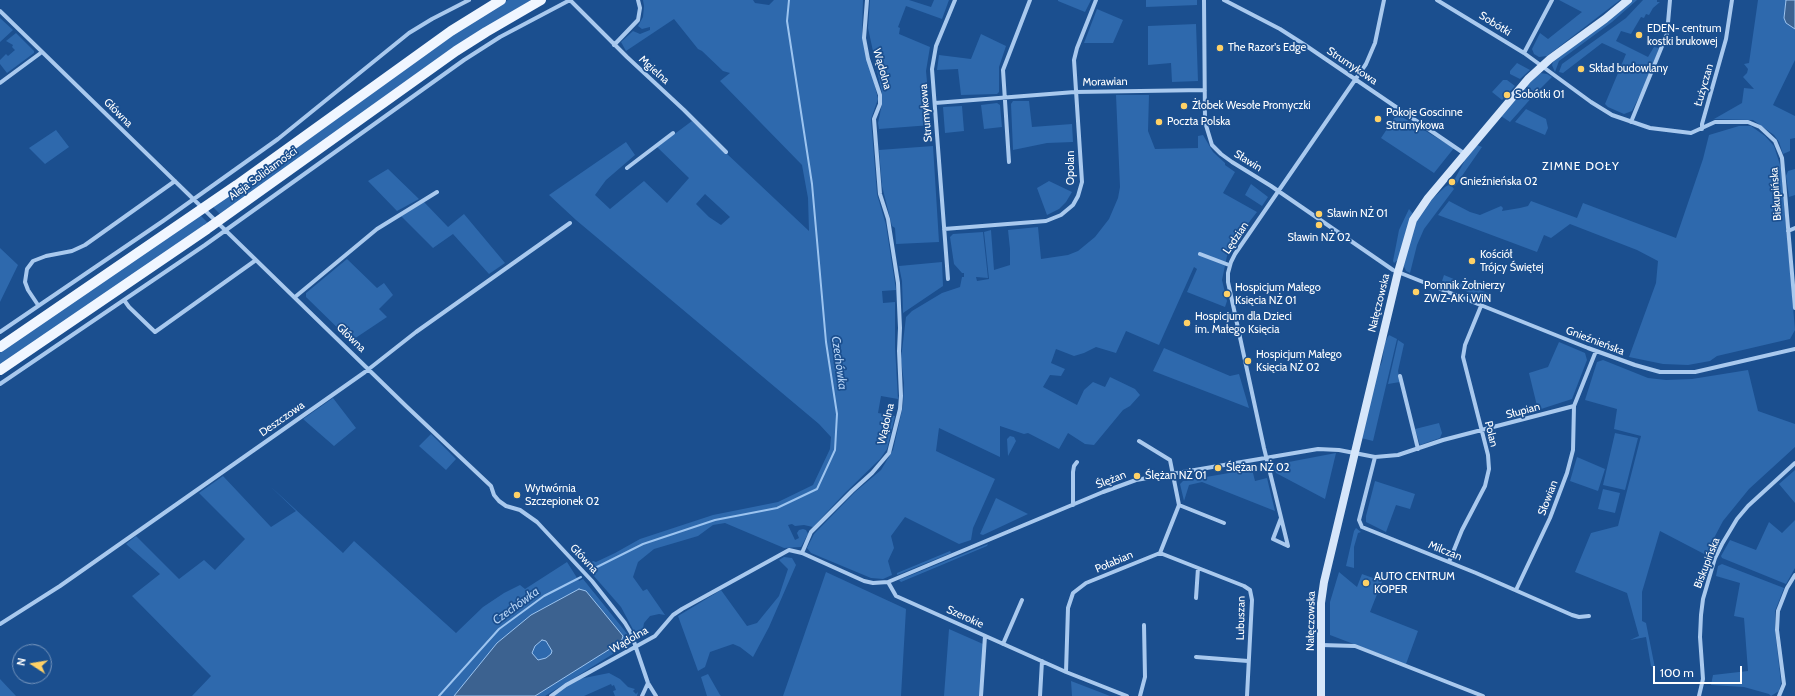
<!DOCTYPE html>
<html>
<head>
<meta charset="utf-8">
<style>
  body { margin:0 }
  #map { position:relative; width:1795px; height:696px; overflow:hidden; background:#1b4f8f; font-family:Cabin,sans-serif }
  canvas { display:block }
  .north { position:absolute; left:12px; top:644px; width:40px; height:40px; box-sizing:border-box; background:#1b4f8f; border:1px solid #7695bc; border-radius:50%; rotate:282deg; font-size:11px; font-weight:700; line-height:16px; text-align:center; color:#fff }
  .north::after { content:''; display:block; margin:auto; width:14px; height:18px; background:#ffd166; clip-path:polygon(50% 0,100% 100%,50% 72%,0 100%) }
  .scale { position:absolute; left:1653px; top:666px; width:89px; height:18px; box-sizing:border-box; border:2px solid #fff; border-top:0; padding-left:5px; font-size:12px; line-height:14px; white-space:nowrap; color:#fff; -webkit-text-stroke:3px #1b4f8f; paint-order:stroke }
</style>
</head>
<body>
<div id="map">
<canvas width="1795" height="696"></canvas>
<div class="north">N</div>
<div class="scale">100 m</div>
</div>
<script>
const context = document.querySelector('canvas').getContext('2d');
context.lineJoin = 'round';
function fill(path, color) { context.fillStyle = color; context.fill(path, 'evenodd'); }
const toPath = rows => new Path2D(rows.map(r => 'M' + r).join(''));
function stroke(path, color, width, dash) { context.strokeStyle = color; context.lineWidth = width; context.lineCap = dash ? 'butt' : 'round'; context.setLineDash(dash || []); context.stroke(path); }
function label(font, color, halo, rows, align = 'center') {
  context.font = font + ' Cabin,sans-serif'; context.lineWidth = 3.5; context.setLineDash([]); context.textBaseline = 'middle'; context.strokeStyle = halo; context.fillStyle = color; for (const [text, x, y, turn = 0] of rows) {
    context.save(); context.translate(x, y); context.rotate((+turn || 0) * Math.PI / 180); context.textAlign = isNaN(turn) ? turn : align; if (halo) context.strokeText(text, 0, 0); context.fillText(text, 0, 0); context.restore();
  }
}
const green = toPath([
  [508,0,531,0,445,53,221,215,212,206,480,15],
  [643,0,753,0,755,3,769,5,774,0,863,0,862,32,878,99,871,119,877,194,886,225,896,290,882,291,883,303,895,302,895,347,898,399,881,396,878,413,895,416,887,449,880,459,844,494,813,527,804,525,795,526,792,524,788,525,795,540,799,538,797,533,799,530,803,529,806,530,808,534,801,547,784,548,725,523,713,525,698,536,654,549,638,562,633,577,643,591,647,589,665,615,659,614,650,616,644,623,642,634,637,637,621,607,586,567,593,561,596,562,615,553,640,539,713,515,778,502,813,485,830,449,831,437,819,424,576,220,549,195,626,142,635,155,606,180,595,195,610,209,644,181,667,203,689,178,657,147,692,121,809,231,808,198,802,165,720,81,730,73,723,71,702,51,698,49,674,19,626,51,621,42,633,31,640,34,650,30,650,27,642,29,638,26,643,17,644,6],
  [705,194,730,217,721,225,709,217,696,204],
  [870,0,909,0,931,7,934,0,949,0,942,19,906,6,898,27,900,28,899,34,930,47,926,71,931,125,879,129,878,123,882,104,882,93,868,28],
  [1058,0,1091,0,1085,12,1058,1],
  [1146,0,1197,0,1197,5,1146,7],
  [1559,0,1620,0,1547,56,1539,57,1534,54,1532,49,1540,33,1548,39,1582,12],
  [1633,0,1637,0,1612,22,1559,61,1555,72,1554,70,1552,65,1553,62],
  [1643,0,1657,0,1657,2,1660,2,1653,8,1649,15,1646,14,1644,18,1641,17,1631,34,1621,31,1616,41,1648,57,1654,47,1659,48,1646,83,1632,111,1624,114,1608,107,1605,104,1626,54,1602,43,1563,73,1559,72,1562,64,1626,18],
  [1758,0,1786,0,1784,15,1786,23,1795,29,1795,60,1773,105,1795,116,1795,138,1790,139,1790,151,1783,154,1779,142,1774,135,1753,120,1714,119,1742,103,1744,88,1754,89,1743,77,1747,73,1748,69,1744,64,1749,63],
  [1097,9,1123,20,1113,43,1084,43],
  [0,18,13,30,0,42],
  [1196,24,1198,81,1172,82,1171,63,1148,65,1148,26],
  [16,33,34,51,34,53,7,73,0,64,0,60,6,54,8,56,15,50,12,47,13,45,6,41],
  [981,34,1006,46,999,67,999,92,997,94,961,95,958,69,937,70,939,55,971,59],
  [1517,63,1530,70,1520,79,1510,74,1510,71],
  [1540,73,1547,74,1552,77,1536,93,1526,86],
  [1503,80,1507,80,1515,86,1502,100,1492,92],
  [1526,89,1534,95,1510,122,1501,116,1523,90],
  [1116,95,1149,95,1148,131,1155,149,1198,148,1198,136,1203,135,1213,152,1225,163,1225,165,1235,172,1223,193,1257,212,1243,230,1227,256,1222,280,1227,301,1225,307,1187,292,1197,269,1194,267,1159,345,1126,331,1116,353,1096,347,1084,353,1074,356,1056,349,1051,363,1065,369,1061,376,1050,375,1043,387,1077,405,1084,390,1093,382,1105,387,1110,377,1135,389,1140,395,1130,406,1123,410,1094,445,1085,444,1068,433,1059,449,1028,433,1024,434,1000,426,1000,457,939,428,936,451,995,479,973,528,971,540,959,544,905,517,891,536,894,548,888,561,892,575,883,579,871,578,811,553,807,548,814,534,855,492,881,470,893,450,903,406,904,383,901,359,906,317,912,311,942,293,960,287,962,277,964,277,964,273,962,273,954,264,950,237,953,234,983,232,988,278,976,277,977,281,989,279,984,232,991,230,994,270,1010,265,1010,249,1008,230,1038,227,1041,259,1068,255,1078,251,1095,237,1109,219,1118,198,1120,187],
  [1013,101,1029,101,1032,127,1072,124,1073,142,1047,143,1013,150,1011,104],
  [997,103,1000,105,1002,127,984,129,981,105],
  [962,106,964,131,945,133,943,107],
  [1526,109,1546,119,1548,128,1545,135,1515,122],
  [1397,114,1454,148,1434,173,1381,138],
  [1739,126,1751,126,1765,136,1774,146,1781,168,1795,330,1790,339,1717,356,1710,361,1688,365,1663,364,1629,357,1656,283,1658,261,1637,250,1570,224,1551,238,1544,235,1537,252,1438,215,1449,201,1470,212,1480,215,1501,206,1503,208,1502,211,1520,208,1528,206,1531,201,1577,218,1583,203,1676,238,1703,159,1709,135],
  [56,130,69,147,45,164,29,148],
  [1477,145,1482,147,1455,186,1452,184,1464,162,1463,160],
  [933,146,939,242,896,244,895,228,892,226,882,186,879,150],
  [388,169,419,199,397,211,368,181],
  [1795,169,1795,195,1789,197,1786,176,1788,171],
  [1049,181,1072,192,1066,202,1059,209,1047,215,1037,188],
  [1251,184,1268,197,1262,206,1245,195],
  [1450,184,1454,189,1424,229,1417,245,1410,273,1406,271,1403,264,1416,222,1429,202,1445,187],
  [424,202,448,227,464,214,505,263,489,274,453,234,433,248,401,216],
  [1409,209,1413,214,1398,260,1394,263,1393,261,1399,230],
  [200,215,208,223,0,366,0,351],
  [0,248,18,265,0,302],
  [347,259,377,288,384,283,393,295,379,309,387,317,351,341,306,297,306,293],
  [942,262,943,286,903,313,902,281,899,266],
  [1444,275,1490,294,1487,300,1442,281],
  [1389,335,1397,339,1373,441,1361,438,1377,372,1382,362,1385,342],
  [1398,340,1404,344,1398,371,1400,382,1388,384],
  [1559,342,1585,353,1587,360,1572,399,1538,410,1529,373,1548,367],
  [1164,348,1230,376,1239,374,1249,408,1153,371],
  [1603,360,1648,378,1666,380,1692,379,1748,370,1758,411,1795,424,1795,447,1749,489,1723,521,1714,538,1712,548,1708,556,1660,531,1642,592,1642,621,1646,623,1655,668,1651,666,1646,637,1630,640,1639,636,1627,593,1575,572,1591,533,1618,526,1641,436,1614,429,1617,409,1585,400,1597,362],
  [333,398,356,428,334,446,303,419],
  [1439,423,1442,433,1440,438,1420,445,1415,429],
  [1615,433,1638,438,1625,490,1603,485],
  [431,434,456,459,446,470,419,446],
  [1010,436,1014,437,1016,441,1008,456,1007,439],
  [1336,453,1325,499,1276,473,1273,465],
  [1577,457,1605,469,1598,491,1570,481],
  [1252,469,1255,481,1267,478,1275,511,1202,482,1189,485,1184,501,1180,484,1183,481],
  [1795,470,1795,503,1779,484],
  [223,476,271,527,296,511,270,486,343,553,354,541,456,633,483,607,504,593,520,585,525,589,567,562,579,581,583,579,629,636,631,639,629,644,545,696,192,696,211,676,132,596,160,574,126,544,136,536,179,579,204,560,215,570,245,539,199,493],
  [1375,481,1415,494,1410,509,1396,505,1386,532,1366,522,1366,516],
  [1603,489,1620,493,1615,513,1598,509],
  [996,498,1028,514,983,535,980,534],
  [1795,520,1795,568,1786,584,1722,558,1721,556,1730,540,1756,550,1769,522,1782,533],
  [1356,528,1361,532,1358,533,1354,547,1354,568,1346,566,1354,531],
  [988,544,987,546,901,582,899,580],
  [950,551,951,553,897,575,897,573],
  [784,557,792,558,796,565,769,627,753,657,740,647,733,644,710,652,705,667,698,671,678,616,721,590,747,626,757,623,779,596,788,569,779,560],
  [1722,564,1784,588,1775,611,1775,630,1781,683,1779,691,1771,696,1769,694,1744,687,1711,685,1713,675,1748,671,1744,618,1734,616,1740,583,1716,576,1718,566],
  [826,572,906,609,901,696,783,696],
  [1339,572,1357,587,1362,574,1381,581,1383,579,1370,612,1418,631,1406,664,1330,635,1330,602],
  [949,629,983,644,980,696,944,696],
  [609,673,620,679,628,687,635,689,633,691,636,694,638,692,637,696,615,696,613,691,616,690,614,685,612,686,611,684,584,696,551,696,579,679],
  [708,674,720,695,721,696,707,696,701,677],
  [0,679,16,696,0,696],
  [1071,681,1110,696,1072,696]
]);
const water = toPath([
  [1786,0,1795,0,1795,29,1786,23,1784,18,1786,0],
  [579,589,586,591,623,636,621,642,535,696,454,696,497,643,531,615,579,589],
  [542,640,546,641,552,651,551,654,546,658,538,660,532,653,535,646,542,640]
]);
const stream = toPath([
  [595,568,643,544,715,520,777,508,817,489,835,450,837,414,826,342,812,184,787,21,789,0],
  [439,696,499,629,544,596,581,577]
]);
const minor = toPath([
  [570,0,627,57,684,110,726,152],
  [1204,0,1205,122,1212,145,1221,154,1232,162,1271,186,1393,270,1588,348,1635,365,1660,372,1695,372,1795,349],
  [1224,0,1280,29,1305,45,1465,154],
  [1437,0,1524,53,1591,102,1612,115,1650,128,1691,133,1715,122,1748,122,1760,127,1775,141,1782,158,1795,308],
  [0,11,406,406,491,486,494,495,499,501,506,506,520,510,537,522,592,581,625,623,631,633,648,683,656,696],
  [614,45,638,20,640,8,638,0],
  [1524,53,1552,0],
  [0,83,42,52],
  [935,103,1075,92,1205,90],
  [1631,122,1667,34,1670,0],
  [1702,129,1702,124,1726,39,1732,0],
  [1009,162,1003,70,1030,0],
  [627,168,673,133],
  [944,229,1046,221,1061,215,1073,205,1078,196,1082,182,1074,60,1077,48,1096,0],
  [1788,231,1795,228],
  [1200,254,1229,265],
  [948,279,932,69,936,46,955,0],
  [295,297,377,229,437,192],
  [124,300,129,307,155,332,256,260],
  [38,305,28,290,25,282,27,269,33,261,46,256,72,251,85,245,175,181],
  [0,332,163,221,278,139,409,33,432,19,469,0],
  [1400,376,1418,449],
  [0,384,205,245,464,60,500,37,570,0],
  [1375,457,1359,520,1362,527,1476,573,1572,615,1579,617,1589,616],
  [1073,505,1073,472,1074,466,1077,462],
  [1179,505,1224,523],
  [1281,518,1273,539,1288,546],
  [1288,546,1264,448,1228,282,1228,273,1231,262,1235,254,1366,64,1375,43,1384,0],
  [802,553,811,532,852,491,872,473,889,453,900,409,901,396,899,351,900,328,898,283,888,219,880,194,874,119,880,104,880,95,868,59,864,38,867,0],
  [1160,553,1244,586,1250,590,1252,600,1247,696],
  [1449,562,1462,530,1485,486,1489,469,1488,455,1463,357,1465,345,1481,306],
  [888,582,896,596,1066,672,1127,696],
  [1516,590,1550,518,1567,473,1573,450,1574,406,1596,351],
  [1196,598,1198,568],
  [0,624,60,586,301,417,365,372,416,332,570,223],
  [1003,644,1022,600],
  [1321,645,1355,646,1483,696],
  [1196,657,1248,661],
  [1066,672,1068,608,1073,593,1086,583,1160,553,1179,505,1170,460,1139,441],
  [551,696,566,685,655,636,673,615,682,609,789,550,802,553,864,581,873,583,888,582,1103,492,1136,480,1318,449,1339,450,1375,457,1398,455,1443,440,1574,406],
  [642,696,648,683],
  [981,696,985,636],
  [1040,696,1042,661],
  [1140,696,1145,677,1144,625],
  [1699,696,1703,679,1700,637,1701,615,1703,599,1715,558,1722,544,1737,519,1748,506,1795,463],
  [1779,696,1784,684,1777,630,1778,611,1787,588,1795,575]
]);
const secondary = toPath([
  [1321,696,1321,603,1324,582,1398,272,1413,220,1428,198,1528,79,1550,59,1605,19,1628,0]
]);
const primary = toPath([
  [0,347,237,185,451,31,501,0],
  [0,370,207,229,456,51,486,32,541,0]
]);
const markers = [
  [1639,35,4,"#ffd166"],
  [1220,48,4,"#ffd166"],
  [1581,69,4,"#ffd166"],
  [1507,95,4,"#ffd166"],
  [1184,106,4,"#ffd166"],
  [1378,119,4,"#ffd166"],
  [1159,122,4,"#ffd166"],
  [1452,182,4,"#ffd166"],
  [1319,214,4,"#ffd166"],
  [1319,225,4,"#ffd166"],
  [1472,261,4,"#ffd166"],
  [1416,292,4,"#ffd166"],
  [1227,294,4,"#ffd166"],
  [1187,323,4,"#ffd166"],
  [1248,361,4,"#ffd166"],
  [1218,468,4,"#ffd166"],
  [1137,476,4,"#ffd166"],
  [517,495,4,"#ffd166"],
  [1366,583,4,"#ffd166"]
];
const streetNames = [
  ["Sobótki",1495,24,32],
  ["Strumykowa",1352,66,34],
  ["Wądolna",882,69,74],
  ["Mgielna",654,70,42],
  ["Morawian",1105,82,-1],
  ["Łużyczan",1704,85,-74],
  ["Główna",118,113,45],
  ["Strumykowa",926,113,-95],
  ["Sławin",1248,161,32],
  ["Opolan",1071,168,-90],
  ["Aleja Solidarności",263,174,-36],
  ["Biskupińska",1776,194,-94],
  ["Lędzian",1236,238,-56],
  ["Nałęczowska",1379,303,-76],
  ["Główna",351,338,44],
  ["Gnieźnieńska",1595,341,21],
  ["Słupian",1523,411,-15],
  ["Deszczowa",282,419,-35],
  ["Wądolna",886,424,-77],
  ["Polan",1491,434,76],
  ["Ślężan",1111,480,-21],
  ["Słowian",1548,498,-69],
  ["Milczan",1445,551,22],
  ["Główna",584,559,47],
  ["Połabian",1114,562,-23],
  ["Biskupińska",1707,563,-69],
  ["Szerokie",965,617,24],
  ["Lubuszan",1241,618,-89],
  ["Nałęczowska",1311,621,-89],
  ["Wądolna",629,640,-30]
];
const poiNames = [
  ["EDEN- centrum",1647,29],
  ["kostki brukowej",1647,42],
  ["The Razor's Edge",1228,48],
  ["Skład budowlany",1589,69],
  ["Sobótki 01",1515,95],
  ["Żłobek Wesołe Promyczki",1192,106],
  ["Pokoje Goscinne",1386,113],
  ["Strumykowa",1386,126],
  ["Poczta Polska",1167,122],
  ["Gnieźnieńska 02",1460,182],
  ["Sławin NŻ 01",1327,214],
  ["Sławin NŻ 02",1319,238,"center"],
  ["Kościół",1480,255],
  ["Trójcy Świętej",1480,268],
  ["Pomnik Żołnierzy",1424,286],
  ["ZWZ-AK i WiN",1424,299],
  ["Hospicjum Małego",1235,288],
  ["Księcia NŻ 01",1235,301],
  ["Hospicjum dla Dzieci",1195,317],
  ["im. Małego Księcia",1195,330],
  ["Hospicjum Małego",1256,355],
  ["Księcia NŻ 02",1256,368],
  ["Ślężan NŻ 02",1226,468],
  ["Ślężan NŻ 01",1145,476],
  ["Wytwórnia",525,489],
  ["Szczepionek 02",525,502],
  ["AUTO CENTRUM",1374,577],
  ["KOPER",1374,590]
];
const neighbourhoodNames = [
  ["ZIMNE DOŁY",1581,166]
];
const waterNames = [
  ["Czechówka",839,363,82],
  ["Czechówka",516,606,-36]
];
fill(green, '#2e69ad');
fill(water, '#3c6290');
stroke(water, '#9cc4f0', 1);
stroke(stream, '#9cc4f0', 2);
stroke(minor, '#a9c9ee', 4);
stroke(secondary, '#d6e6fa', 8);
stroke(primary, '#f0f6ff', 10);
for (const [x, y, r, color] of markers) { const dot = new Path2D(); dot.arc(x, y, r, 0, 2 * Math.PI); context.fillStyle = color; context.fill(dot); stroke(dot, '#1b4f8f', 1.5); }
label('11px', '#fff', '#1b4f8f', streetNames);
label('11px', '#fff', '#1b4f8f', poiNames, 'left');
context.letterSpacing = '1px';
label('12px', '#fff', '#1b4f8f', neighbourhoodNames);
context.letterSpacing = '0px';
label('italic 12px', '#b5d3f5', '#1b4f8f', waterNames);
</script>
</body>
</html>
